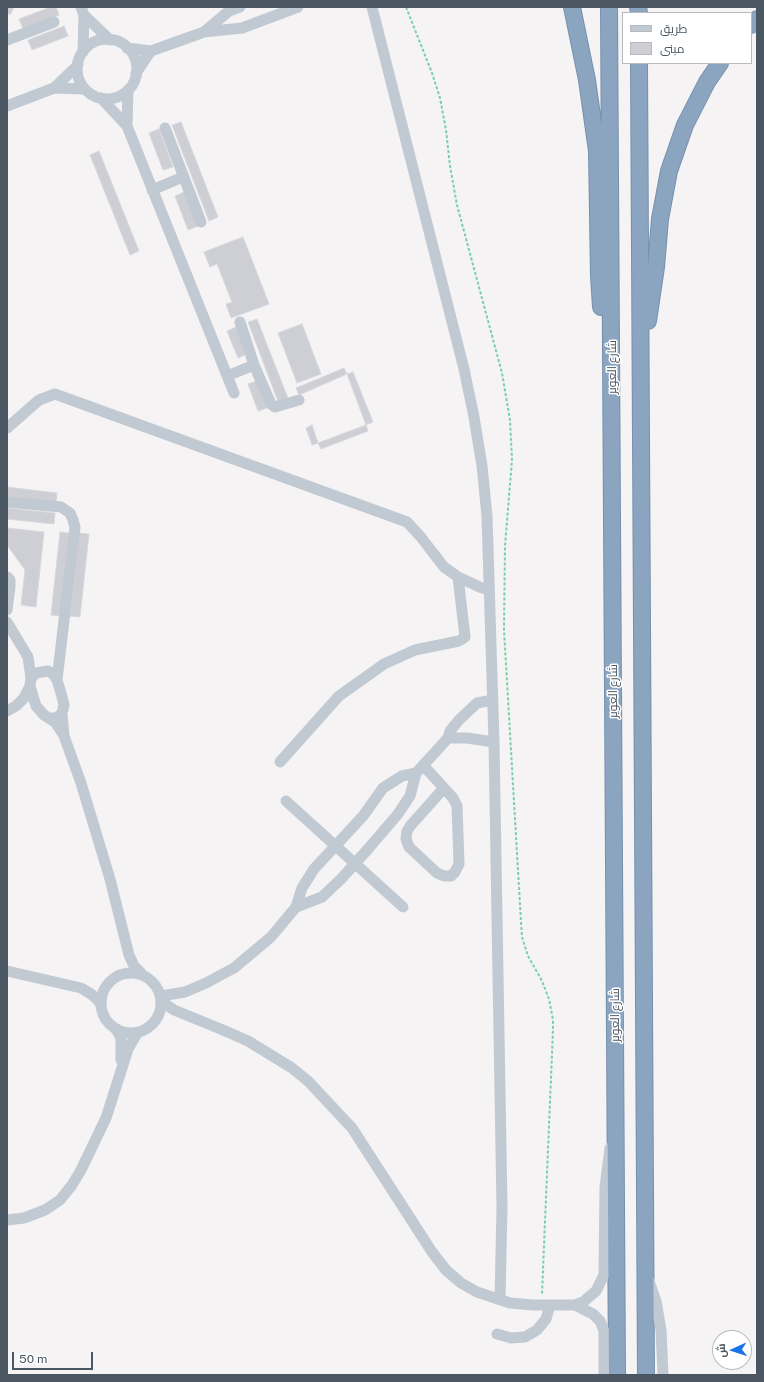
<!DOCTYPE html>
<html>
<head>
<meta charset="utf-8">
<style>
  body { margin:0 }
  #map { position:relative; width:764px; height:1382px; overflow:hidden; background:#f5f3f3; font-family:"Public Sans",Cairo,sans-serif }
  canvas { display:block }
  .frame { position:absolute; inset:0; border:8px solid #4a5661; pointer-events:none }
  .legend { position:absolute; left:622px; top:12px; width:130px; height:52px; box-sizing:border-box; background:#fff; border:1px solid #b7bbc0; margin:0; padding:5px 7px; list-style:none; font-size:12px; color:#4a5661 }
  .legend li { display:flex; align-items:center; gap:8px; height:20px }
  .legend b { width:20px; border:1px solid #b7bbc0 }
  .north { position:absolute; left:712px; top:1330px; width:40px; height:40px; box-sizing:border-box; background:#fff; border:1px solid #b7bbc0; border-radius:50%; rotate:267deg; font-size:11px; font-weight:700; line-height:16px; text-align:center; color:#4a5661 }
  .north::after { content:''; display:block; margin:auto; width:14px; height:18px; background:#1a73e8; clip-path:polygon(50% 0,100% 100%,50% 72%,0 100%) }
  .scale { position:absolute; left:12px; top:1352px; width:81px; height:18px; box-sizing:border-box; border:2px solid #4a5661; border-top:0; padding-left:5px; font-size:12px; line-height:14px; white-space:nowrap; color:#4a5661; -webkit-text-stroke:3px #fff; paint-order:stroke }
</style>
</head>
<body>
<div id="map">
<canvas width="764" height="1382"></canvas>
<div class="frame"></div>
<ul class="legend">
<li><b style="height:5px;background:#c1cad2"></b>طريق</li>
<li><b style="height:11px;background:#cdcfd5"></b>مبنى</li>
</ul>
<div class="north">ش</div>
<div class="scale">50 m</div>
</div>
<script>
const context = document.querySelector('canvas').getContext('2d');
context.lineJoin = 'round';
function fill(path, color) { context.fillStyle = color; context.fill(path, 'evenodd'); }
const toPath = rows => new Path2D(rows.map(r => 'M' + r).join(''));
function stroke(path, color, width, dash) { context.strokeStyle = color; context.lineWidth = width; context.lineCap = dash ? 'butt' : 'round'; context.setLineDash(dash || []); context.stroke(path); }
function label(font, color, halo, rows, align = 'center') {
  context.font = font + ' "Public Sans",Cairo,sans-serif'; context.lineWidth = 3; context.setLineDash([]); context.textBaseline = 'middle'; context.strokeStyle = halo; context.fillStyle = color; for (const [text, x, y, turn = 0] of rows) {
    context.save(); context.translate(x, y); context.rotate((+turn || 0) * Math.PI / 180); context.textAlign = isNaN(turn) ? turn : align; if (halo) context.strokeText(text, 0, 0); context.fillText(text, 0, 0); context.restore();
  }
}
const building = toPath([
  [7,7,14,7,10,15,7,13,7,7],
  [51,7,56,7,59,15,23,29,19,19,51,7],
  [64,26,68,36,32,50,28,40,64,26],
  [181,122,218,217,209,221,172,125,181,122],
  [159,129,173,167,163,170,149,133,159,129],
  [99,151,139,251,130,255,90,155,99,151],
  [184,192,198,226,188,230,175,196,184,192],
  [243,237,269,304,231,318,226,304,232,302,217,264,210,267,204,252,243,237],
  [257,319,289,401,279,404,248,322,257,319],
  [302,324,321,374,297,383,278,333,302,324],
  [236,327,247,354,238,358,227,331,236,327],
  [344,368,347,374,299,395,296,388,344,368],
  [353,372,373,422,366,425,347,374,353,372],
  [257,381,267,408,258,411,248,384,257,381],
  [312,425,318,443,312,445,306,428,312,425],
  [366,425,368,431,321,449,318,443,366,425],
  [7,487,57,493,56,504,7,498,7,487],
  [7,508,55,513,54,524,7,519,7,508],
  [7,528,44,532,36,607,21,605,25,570,7,545,7,528],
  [60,532,69,533,60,616,51,615,60,532],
  [79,533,89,534,80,617,70,616,79,533]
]);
const path = toPath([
  [406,7,432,73,440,98,446,130,450,166,457,205,502,373,510,420,512,460,505,546,504,630,521,922,522,937,528,956,542,981,549,999,553,1020,553,1030,542,1294]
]);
const minor = toPath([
  [81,7,84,15,83,52],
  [372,7,464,369,474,417,482,466,487,516,494,742,502,1207,500,1300],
  [84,15,110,40],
  [204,32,229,11,240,7],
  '77 69a30 30 0 1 1 60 0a30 30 0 1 1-60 0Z',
  [7,40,54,22],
  [127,48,151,51,204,32,242,28,298,7],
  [136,73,151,51],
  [54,88,78,65],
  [101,98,127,126,234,393],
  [7,106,54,88,85,89],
  [127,126,128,90],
  [165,128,201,222],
  [152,190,183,177],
  [240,322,254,365,271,404,275,407,299,400],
  [227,376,254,365],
  [7,428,39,400,55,394,407,522,420,536,444,567,458,577,482,588,489,590],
  [7,502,61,507,70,513,73,520,75,527,57,680],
  [7,577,10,580,10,587,7,610],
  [7,622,28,657,31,678],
  [7,711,16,706,24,698,30,686],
  [62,714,64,736,81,783,110,879,129,955,134,966,141,973],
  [50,718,57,718,62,713,64,705,61,693,57,680,53,674,48,671,36,673,31,678,30,686,36,706,44,715,55,722,63,734],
  [448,738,467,738,494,742],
  [280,762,339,696,384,664,415,650,459,641,465,637,458,577],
  [423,765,453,798,457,806,459,864,455,872,451,876,444,876,437,873,409,847,406,839,407,831,411,825,444,788],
  [418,771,448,738,450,731,459,720,477,703,493,700],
  [286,801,403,907],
  [7,971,81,988,91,994,98,1000,101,1005],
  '101 1003a30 30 0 1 1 60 0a30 30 0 1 1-60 0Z',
  [161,996,185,992,206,983,234,968,271,937,296,907,302,888,314,869,363,816,383,788,402,776,416,773,410,796,398,814,368,849,341,879,322,897,296,907],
  [161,1001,174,1010,223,1030,248,1041,292,1068,308,1081,352,1128,432,1252,446,1270,461,1283,477,1292,510,1303,533,1305,575,1305,593,1314,600,1321,604,1331,604,1375],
  [116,1029,121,1038,121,1060],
  [7,1220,24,1218,45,1210,60,1200,72,1185,81,1170,106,1118,128,1049,138,1032],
  [649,1281,656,1301,661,1330,663,1375],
  [575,1305,583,1302,596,1291,604,1275,605,1187,610,1148],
  [497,1334,511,1338,525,1337,537,1330,546,1319,550,1305]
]);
const highway = toPath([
  [572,7,587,80,597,151,599,276,601,307],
  [609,7,617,1375],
  [638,7,639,13],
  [751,25,757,19],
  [639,63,646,1375],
  [648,321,656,267,660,219,669,171,685,125,707,82,720,63]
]);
const streetNames = [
  ["شارع العوير",612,367,-90],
  ["شارع العوير",613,691,-90],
  ["شارع العوير",615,1015,-90]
];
fill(building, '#cdcfd5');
stroke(building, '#d7d9de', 1);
stroke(highway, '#7690ad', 18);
stroke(path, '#7ad0a6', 2, [3, 2]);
stroke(minor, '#c1cad2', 11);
stroke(highway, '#8ba5c1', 16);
label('12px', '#4a5661', '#fff', streetNames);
</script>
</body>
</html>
